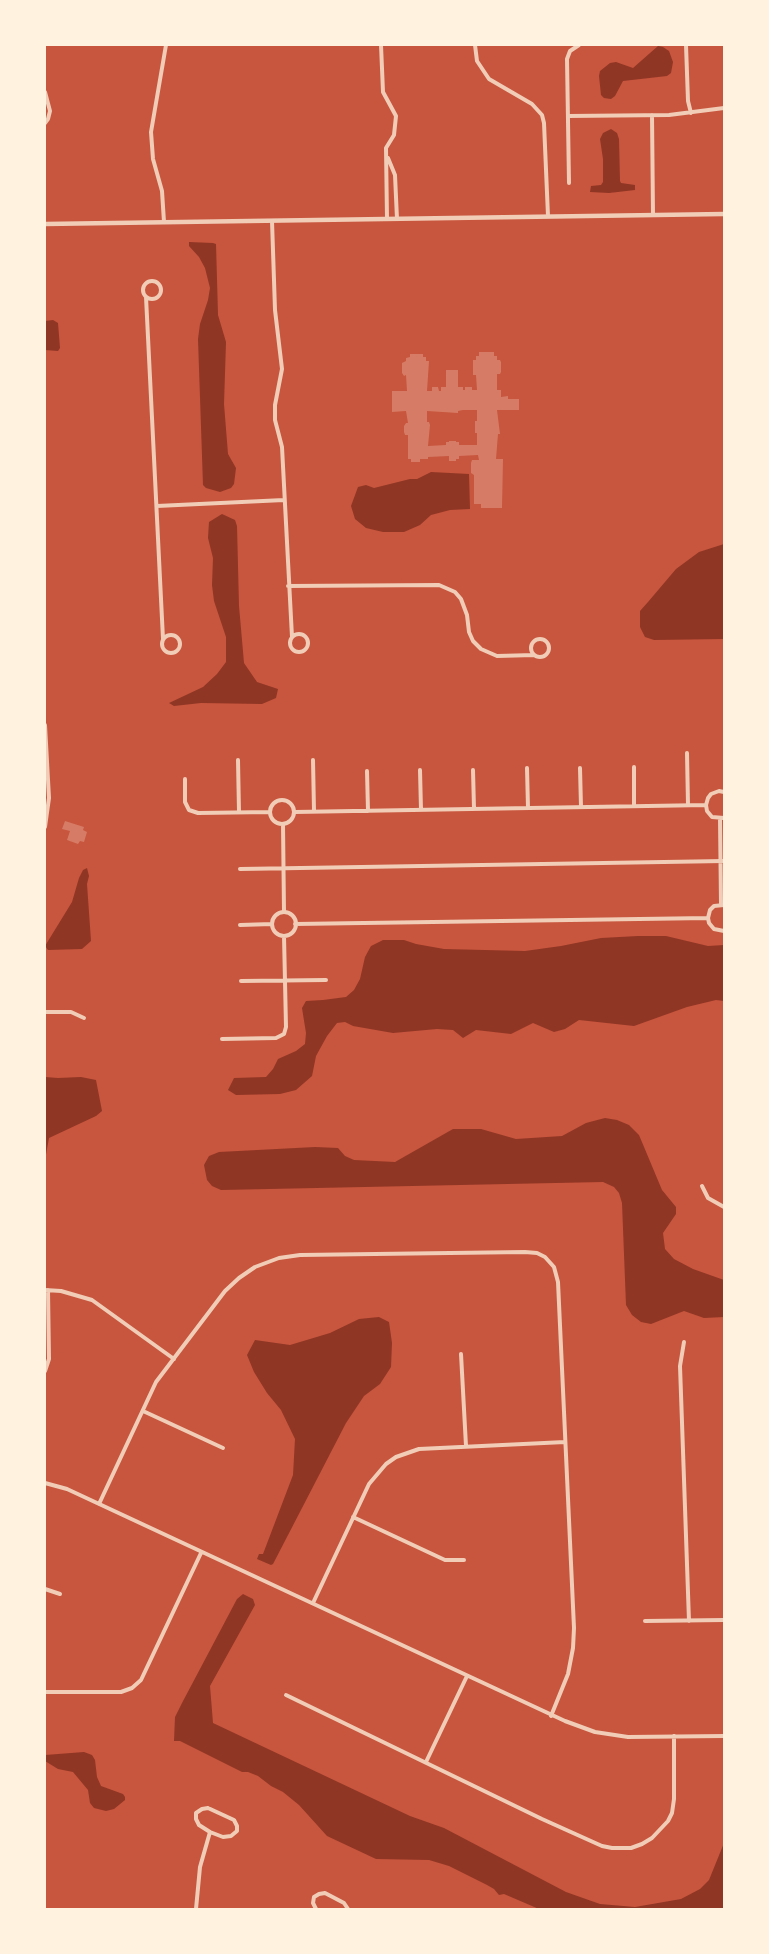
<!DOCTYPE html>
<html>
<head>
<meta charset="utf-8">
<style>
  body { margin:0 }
  #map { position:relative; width:769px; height:1954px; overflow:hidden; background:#c8553d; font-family:"DejaVu Sans",sans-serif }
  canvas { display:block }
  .frame { position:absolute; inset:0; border:46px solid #fff3e0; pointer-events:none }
</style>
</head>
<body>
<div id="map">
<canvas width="769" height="1954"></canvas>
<div class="frame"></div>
</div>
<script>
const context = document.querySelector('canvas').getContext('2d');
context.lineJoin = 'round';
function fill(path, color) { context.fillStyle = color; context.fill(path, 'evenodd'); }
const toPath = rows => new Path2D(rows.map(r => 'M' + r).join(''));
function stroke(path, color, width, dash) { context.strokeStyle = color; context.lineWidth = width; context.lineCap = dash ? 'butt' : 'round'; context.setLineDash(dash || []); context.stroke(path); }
const water = toPath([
  [658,46,663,47,669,51,673,62,671,73,667,76,623,81,615,96,611,99,604,98,601,95,599,76,600,71,610,63,616,62,633,68],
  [611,129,617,133,619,139,620,181,621,183,635,185,635,190,609,193,590,192,591,186,601,185,603,182,603,159,600,139,603,133],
  [189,242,213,243,216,244,218,315,226,342,224,404,228,454,236,468,234,484,231,488,220,492,206,488,203,485,198,339,200,324,208,300,210,288,205,268,199,257,189,246],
  [53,320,58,323,60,348,58,351,45,350,45,321],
  [431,472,469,474,470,509,450,510,431,515,420,525,404,532,383,532,366,528,355,519,351,506,358,487,366,485,374,488,410,479,417,479],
  [222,514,235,520,237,526,239,606,244,663,257,682,278,689,276,698,262,704,201,703,174,706,169,703,203,687,217,674,226,662,226,637,214,601,212,585,213,558,208,538,209,522],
  [724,544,724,639,654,640,645,637,640,627,640,611,648,602,676,569,699,552],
  [87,868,89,876,87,884,91,941,82,949,48,950,45,946,72,902,79,878,83,870],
  [638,936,666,936,708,946,724,945,724,1001,716,1000,687,1007,634,1026,579,1020,565,1029,554,1032,533,1023,511,1034,476,1030,463,1038,453,1030,437,1029,393,1033,353,1026,345,1022,337,1023,327,1036,316,1056,312,1076,296,1090,280,1094,236,1095,228,1090,234,1078,266,1077,273,1069,278,1059,296,1051,305,1044,306,1033,302,1008,306,1001,323,1000,346,997,354,990,360,979,365,957,371,946,383,940,404,940,416,944,444,949,525,951,561,946,601,938],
  [45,1077,58,1078,81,1077,96,1080,102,1111,96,1116,49,1138,45,1160],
  [605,1118,617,1120,629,1125,639,1135,662,1190,676,1207,676,1214,663,1233,665,1249,674,1259,693,1269,724,1280,724,1317,704,1318,684,1311,651,1324,641,1322,632,1315,626,1305,622,1203,619,1193,614,1187,603,1182,221,1190,212,1186,207,1180,204,1165,209,1156,219,1152,315,1147,338,1148,345,1156,354,1160,395,1162,453,1129,481,1129,516,1139,562,1136,586,1123],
  [379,1317,389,1322,392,1343,391,1367,380,1384,364,1396,346,1423,273,1564,271,1565,257,1559,259,1554,263,1554,293,1475,295,1439,281,1410,267,1393,254,1372,247,1355,255,1340,290,1345,330,1333,359,1319],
  [243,1594,253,1599,255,1605,210,1686,213,1723,410,1816,444,1828,566,1892,600,1904,635,1907,681,1899,700,1889,709,1880,724,1843,724,1909,539,1909,504,1894,499,1895,494,1889,487,1885,449,1866,429,1860,376,1859,327,1836,299,1805,283,1792,271,1786,258,1776,248,1772,242,1772,180,1741,174,1741,175,1717,182,1703,237,1599],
  [84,1752,92,1755,95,1760,97,1777,101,1786,123,1794,125,1797,125,1800,114,1809,106,1811,94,1808,90,1803,88,1790,73,1772,58,1769,45,1761,45,1755]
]);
const building = toPath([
  [479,352,494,352,494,356,497,356,497,360,500,360,501,362,501,372,500,374,497,374,497,390,501,390,501,397,508,396,508,399,519,399,519,410,497,410,500,434,498,434,496,459,503,459,502,508,481,508,481,504,474,504,474,475,471,473,471,463,472,460,479,460,478,455,459,456,459,459,456,459,456,461,449,461,449,456,428,457,428,459,420,459,420,462,411,462,411,459,408,459,408,435,405,435,404,432,404,426,406,423,408,423,406,411,392,412,392,391,407,391,406,375,404,376,402,373,402,363,406,361,406,358,410,357,410,354,423,354,423,357,426,357,426,361,429,361,427,391,432,391,432,387,438,387,439,391,441,391,441,387,446,387,446,370,458,370,458,387,463,387,463,390,465,390,465,387,472,387,472,390,477,390,476,375,473,375,473,360,476,360,476,356,479,356],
  [463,410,477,410,477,421,475,421,475,433,477,433,477,445,459,445,459,442,456,442,456,441,449,441,449,442,446,442,446,445,428,446,430,425,429,422,427,422,427,411,458,413,458,411],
  [65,821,84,827,83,830,87,832,84,842,80,841,78,844,67,840,70,831,62,829]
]);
const minor = toPath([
  [381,45,383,92,396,116,394,135,386,148,387,219],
  [475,45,477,61,489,79,532,104,542,115,544,123,548,216],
  [686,45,688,101,691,113],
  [45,92,50,111,48,119,45,123],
  [652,115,653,215],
  [568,116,669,115,724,108],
  [388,158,395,175,397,219],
  [569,183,567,59,570,51,579,45],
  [272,221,275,310,282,369,275,405,275,420,282,447,292,637],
  [164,222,162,191,153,159,151,132,166,45],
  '143 290a9 9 0 1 1 18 0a9 9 0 1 1-18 0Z',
  [146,297,163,639],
  [157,506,284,500],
  [288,586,439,585,455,592,461,599,467,615,469,632,473,641,481,649,497,656,534,655],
  '290 643a9 9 0 1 1 18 0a9 9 0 1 1-18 0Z',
  '162 644a9 9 0 1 1 18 0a9 9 0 1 1-18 0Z',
  '531 648a9 9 0 1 1 18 0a9 9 0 1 1-18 0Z',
  [45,725,49,798,45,827],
  [687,753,688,805],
  [238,760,239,812],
  [313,760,314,811],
  [634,767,634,806],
  [527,768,528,808],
  [580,768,581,807],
  [420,770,421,810],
  [473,770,474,809],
  [367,771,368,811],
  [185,779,185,802,189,810,198,813,270,812],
  [724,792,719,791,711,794,708,798,706,805,707,811,712,817,724,818],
  '270 812a12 12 0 1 1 24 0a12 12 0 1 1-24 0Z',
  [295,812,706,805],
  [720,819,721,904],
  [283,824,284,912],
  [240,869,724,861],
  [724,905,714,906,710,910,708,918,709,923,714,929,724,931],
  '272 924a12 12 0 1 1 24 0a12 12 0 1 1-24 0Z',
  [295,924,708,918],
  [240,925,272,924],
  [241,981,326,980],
  [45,1012,71,1012,84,1018],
  [222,1039,276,1038,284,1034,286,1027,284,936],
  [702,1186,708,1198,724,1207],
  [45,1290,61,1291,92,1300,174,1359],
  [684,1342,680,1366,689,1621],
  [461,1354,466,1446],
  [45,1371,49,1359,48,1290],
  [143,1411,223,1448],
  [45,1483,67,1489,565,1721,595,1732,628,1737,724,1736],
  [99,1504,156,1382,225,1291,239,1278,255,1267,279,1258,300,1255,525,1252,537,1253,545,1257,554,1267,558,1282,574,1628,573,1648,568,1674,551,1716],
  [353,1517,445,1560,464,1560],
  [45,1589,60,1594],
  [313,1603,369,1484,386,1464,396,1457,419,1449,565,1442],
  [645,1621,724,1620],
  [45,1692,121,1692,132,1688,141,1680,201,1553],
  [286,1695,542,1819,602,1846,612,1848,631,1848,642,1844,652,1838,668,1821,672,1813,674,1799,674,1736],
  [426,1762,467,1676],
  [208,1808,234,1820,237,1826,237,1831,231,1836,223,1837,210,1832,199,1825,196,1819,196,1813,202,1809,208,1808],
  [196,1909,200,1867,210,1832],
  [316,1909,313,1903,314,1897,319,1894,325,1893,344,1903,348,1909]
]);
const tertiary = toPath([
  [45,224,724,214]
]);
fill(water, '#8f3625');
fill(building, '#d67c66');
stroke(minor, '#f1ccb7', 4);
stroke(tertiary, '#f1ccb7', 4.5);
</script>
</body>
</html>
